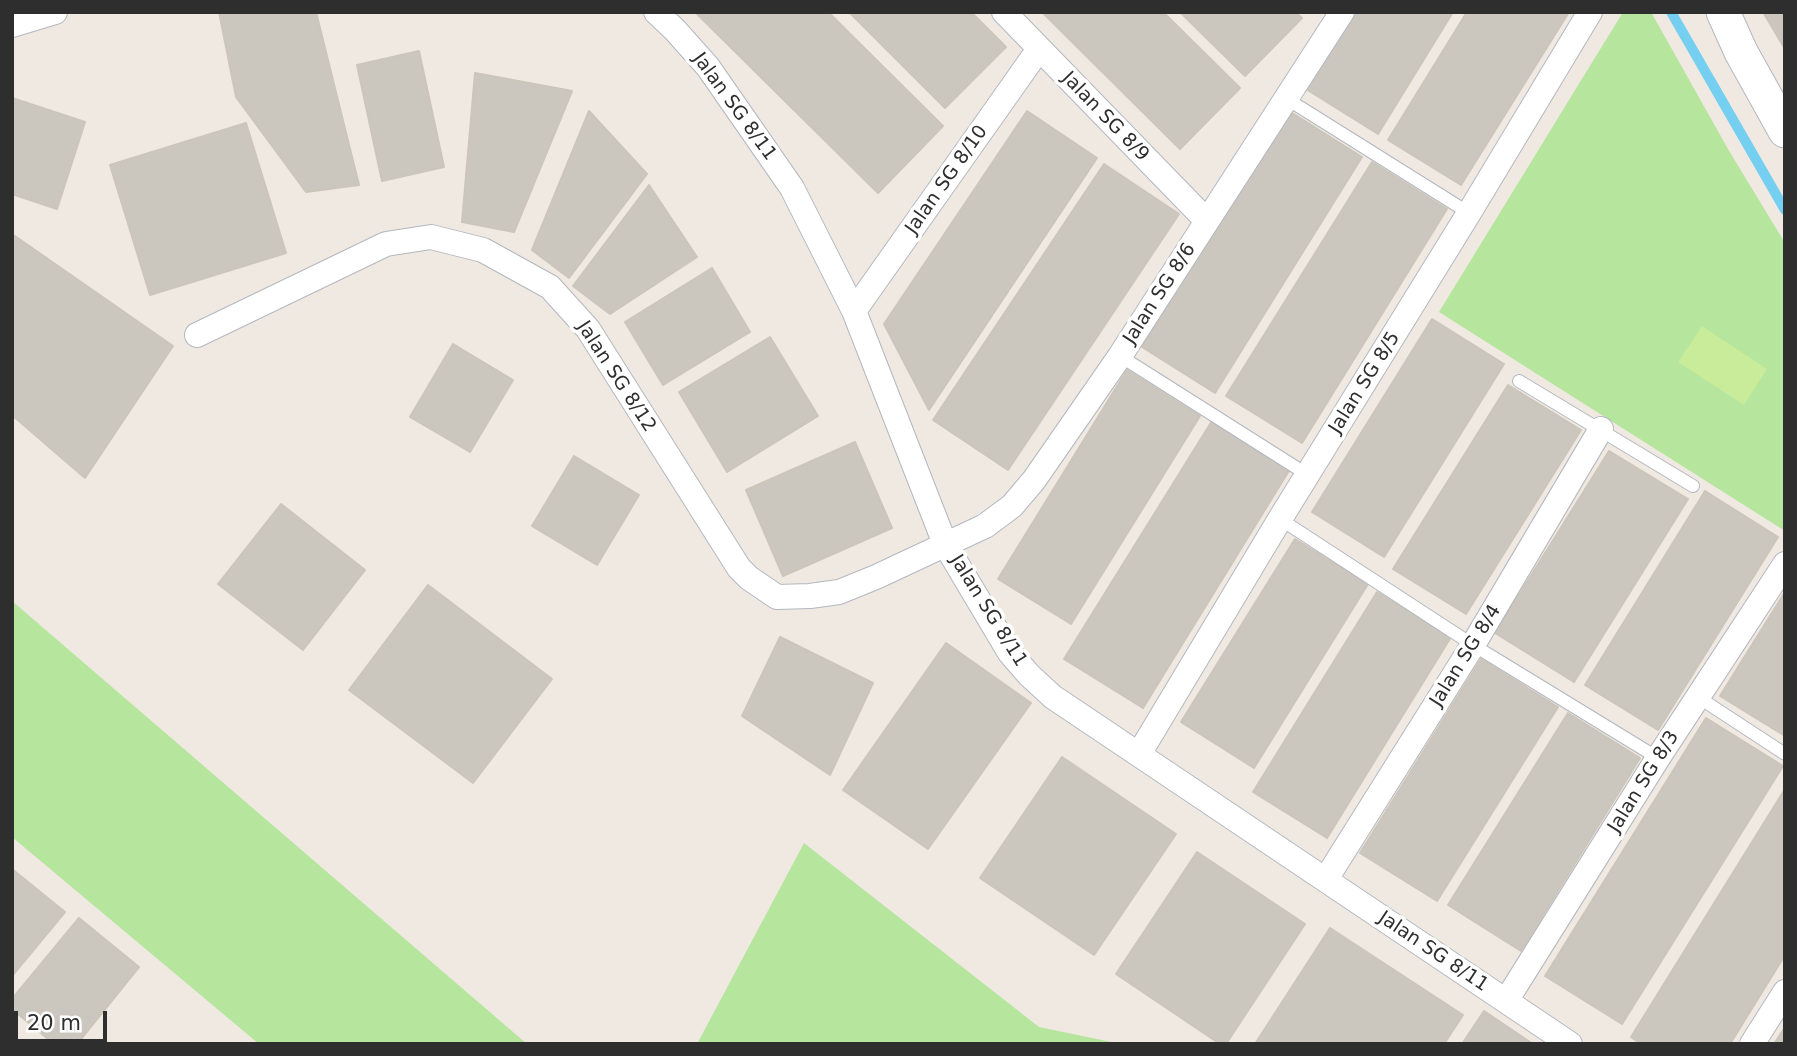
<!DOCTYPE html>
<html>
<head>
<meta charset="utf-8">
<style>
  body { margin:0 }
  #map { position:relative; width:1797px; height:1056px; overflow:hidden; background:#efe9e1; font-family:"DejaVu Sans",sans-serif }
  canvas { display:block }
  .frame { position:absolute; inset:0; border:14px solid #2e2e2e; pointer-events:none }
  .scale { position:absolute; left:14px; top:1011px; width:93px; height:32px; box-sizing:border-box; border:4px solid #2e2e2e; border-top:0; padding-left:9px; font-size:21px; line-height:24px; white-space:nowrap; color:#2e2e2e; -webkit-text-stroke:5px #fff; paint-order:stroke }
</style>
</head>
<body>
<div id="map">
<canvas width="1797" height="1056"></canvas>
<div class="frame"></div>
<div class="scale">20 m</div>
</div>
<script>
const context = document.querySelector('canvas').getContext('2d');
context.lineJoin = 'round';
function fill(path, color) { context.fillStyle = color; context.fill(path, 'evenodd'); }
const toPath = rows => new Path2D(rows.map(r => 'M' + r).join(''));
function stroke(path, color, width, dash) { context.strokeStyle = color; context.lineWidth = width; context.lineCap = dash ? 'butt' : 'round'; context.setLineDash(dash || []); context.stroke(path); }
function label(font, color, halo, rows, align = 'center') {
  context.font = font + ' "DejaVu Sans",sans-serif'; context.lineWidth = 7; context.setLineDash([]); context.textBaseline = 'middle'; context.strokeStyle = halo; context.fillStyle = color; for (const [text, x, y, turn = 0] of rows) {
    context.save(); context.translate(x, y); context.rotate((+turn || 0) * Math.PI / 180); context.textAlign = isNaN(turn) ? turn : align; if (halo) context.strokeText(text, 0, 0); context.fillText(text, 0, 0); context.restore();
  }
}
const green = toPath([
  [1623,12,1651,12,1728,149,1785,243,1785,531,1439,312],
  [12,601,527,1044,259,1044,12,837],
  [804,843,1039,1027,1121,1044,697,1044]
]);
const pitch = toPath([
  [1702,326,1767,369,1744,405,1678,362]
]);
const stream = toPath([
  [1671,12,1785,210]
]);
const building = toPath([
  [219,12,316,12,359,185,306,192,236,97,219,12],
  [695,12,828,12,943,126,878,193,695,12],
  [849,12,971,12,1006,47,945,108,849,12],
  [1042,12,1163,12,1240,88,1180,149,1042,12],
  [1180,12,1295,12,1302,18,1245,76,1180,12],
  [1353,12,1453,12,1378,134,1306,89,1353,12],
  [1467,12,1569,12,1461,185,1388,140,1467,12],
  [1763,12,1785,12,1785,49,1763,12],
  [419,51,444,167,382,181,357,65,419,51],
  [475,73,572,91,514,232,462,222,475,73],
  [12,98,85,122,57,209,12,194,12,98],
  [589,111,647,174,569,278,532,250,589,111],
  [1027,111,1097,158,929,410,884,324,1027,111],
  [1289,111,1362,157,1215,393,1142,347,1289,111],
  [246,123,286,253,150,295,110,165,246,123],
  [1372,162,1447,209,1302,443,1226,396,1372,162],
  [1104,164,1179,214,1008,470,933,420,1104,164],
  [649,185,697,257,610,314,573,286,649,185],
  [12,234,173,346,85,478,12,415,12,234],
  [712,268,750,332,663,385,625,322,712,268],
  [1432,319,1504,364,1384,557,1312,512,1432,319],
  [770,337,818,416,727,472,679,392,770,337],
  [453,344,513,380,470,452,410,417,453,344],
  [1127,370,1200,416,1071,624,998,579,1127,370],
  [1508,385,1581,430,1466,614,1393,569,1508,385],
  [1212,421,1290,469,1143,708,1064,659,1212,421],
  [855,442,892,528,783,576,746,490,855,442],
  [1609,451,1688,499,1574,682,1495,633,1609,451],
  [574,456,639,495,597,565,532,526,574,456],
  [1705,491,1778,537,1658,730,1585,685,1705,491],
  [281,504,365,570,303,650,218,584,281,504],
  [1295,539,1368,584,1254,768,1181,722,1295,539],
  [428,585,552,679,473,783,349,690,428,585],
  [1377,592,1451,637,1327,838,1253,792,1377,592],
  [1785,592,1785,736,1720,696,1785,592],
  [780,637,873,683,830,775,742,716,780,637],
  [946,643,1031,703,928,849,843,790,946,643],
  [1481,659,1558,707,1437,901,1360,853,1481,659],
  [1568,713,1640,758,1521,951,1448,905,1568,713],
  [1706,718,1783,766,1622,1024,1545,976,1706,718],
  [1062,757,1176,834,1094,955,980,878,1062,757],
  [1785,789,1785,955,1730,1044,1641,1044,1631,1037,1785,789],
  [1197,852,1305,924,1226,1044,1220,1044,1116,974,1197,852],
  [12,869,65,912,12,976,12,869],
  [79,918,139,967,77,1044,54,1044,12,1009,12,999,79,918],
  [1330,928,1463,1015,1444,1044,1255,1044,1330,928],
  [1484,1011,1533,1044,1462,1044,1484,1011],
  [1785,1027,1785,1044,1774,1044,1785,1027]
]);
const lane = toPath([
  [1287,99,1469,213],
  [1120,356,1308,475],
  [1519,381,1693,486],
  [1280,519,1473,645,1658,758],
  [1698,697,1785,754]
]);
const street = toPath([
  [656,12,675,30,708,67,792,188,854,311,945,544,1010,653,1029,675,1053,697,1570,1044],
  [1004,12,1207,221],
  [12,25,55,12],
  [854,311,1039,49],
  [197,335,386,244,431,237,483,250,550,287,588,329,739,568,749,578,777,597,810,596,839,592,876,577,985,526,1012,506,1034,480,1120,356,1342,12],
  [1139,754,1280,519,1469,213,1590,12],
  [1326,879,1473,645,1601,429],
  [1506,1001,1658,758,1785,564],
  [1752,1044,1785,992]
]);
const secondary = toPath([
  [1723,12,1741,52,1785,131]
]);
const streetNames = [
  ["Jalan SG 8/11",734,107,54],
  ["Jalan SG 8/9",1105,117,46],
  ["Jalan SG 8/10",947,180,-55],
  ["Jalan SG 8/6",1160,294,-57],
  ["Jalan SG 8/12",616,377,57],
  ["Jalan SG 8/5",1365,383,-58],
  ["Jalan SG 8/11",988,611,58],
  ["Jalan SG 8/4",1466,656,-58],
  ["Jalan SG 8/3",1644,782,-58],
  ["Jalan SG 8/11",1433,952,34]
];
fill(green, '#b6e59e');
fill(pitch, '#c9ec9a');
stroke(stream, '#75cff0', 10);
fill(building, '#cbc7bf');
stroke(building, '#cbc5ba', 2);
stroke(lane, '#b4b7c1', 14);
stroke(street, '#b4b7c1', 26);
stroke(secondary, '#b4b7c1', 35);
stroke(lane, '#fff', 12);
stroke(street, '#fff', 24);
stroke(secondary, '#fff', 33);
label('19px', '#2e2e2e', '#fff', streetNames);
</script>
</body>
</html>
